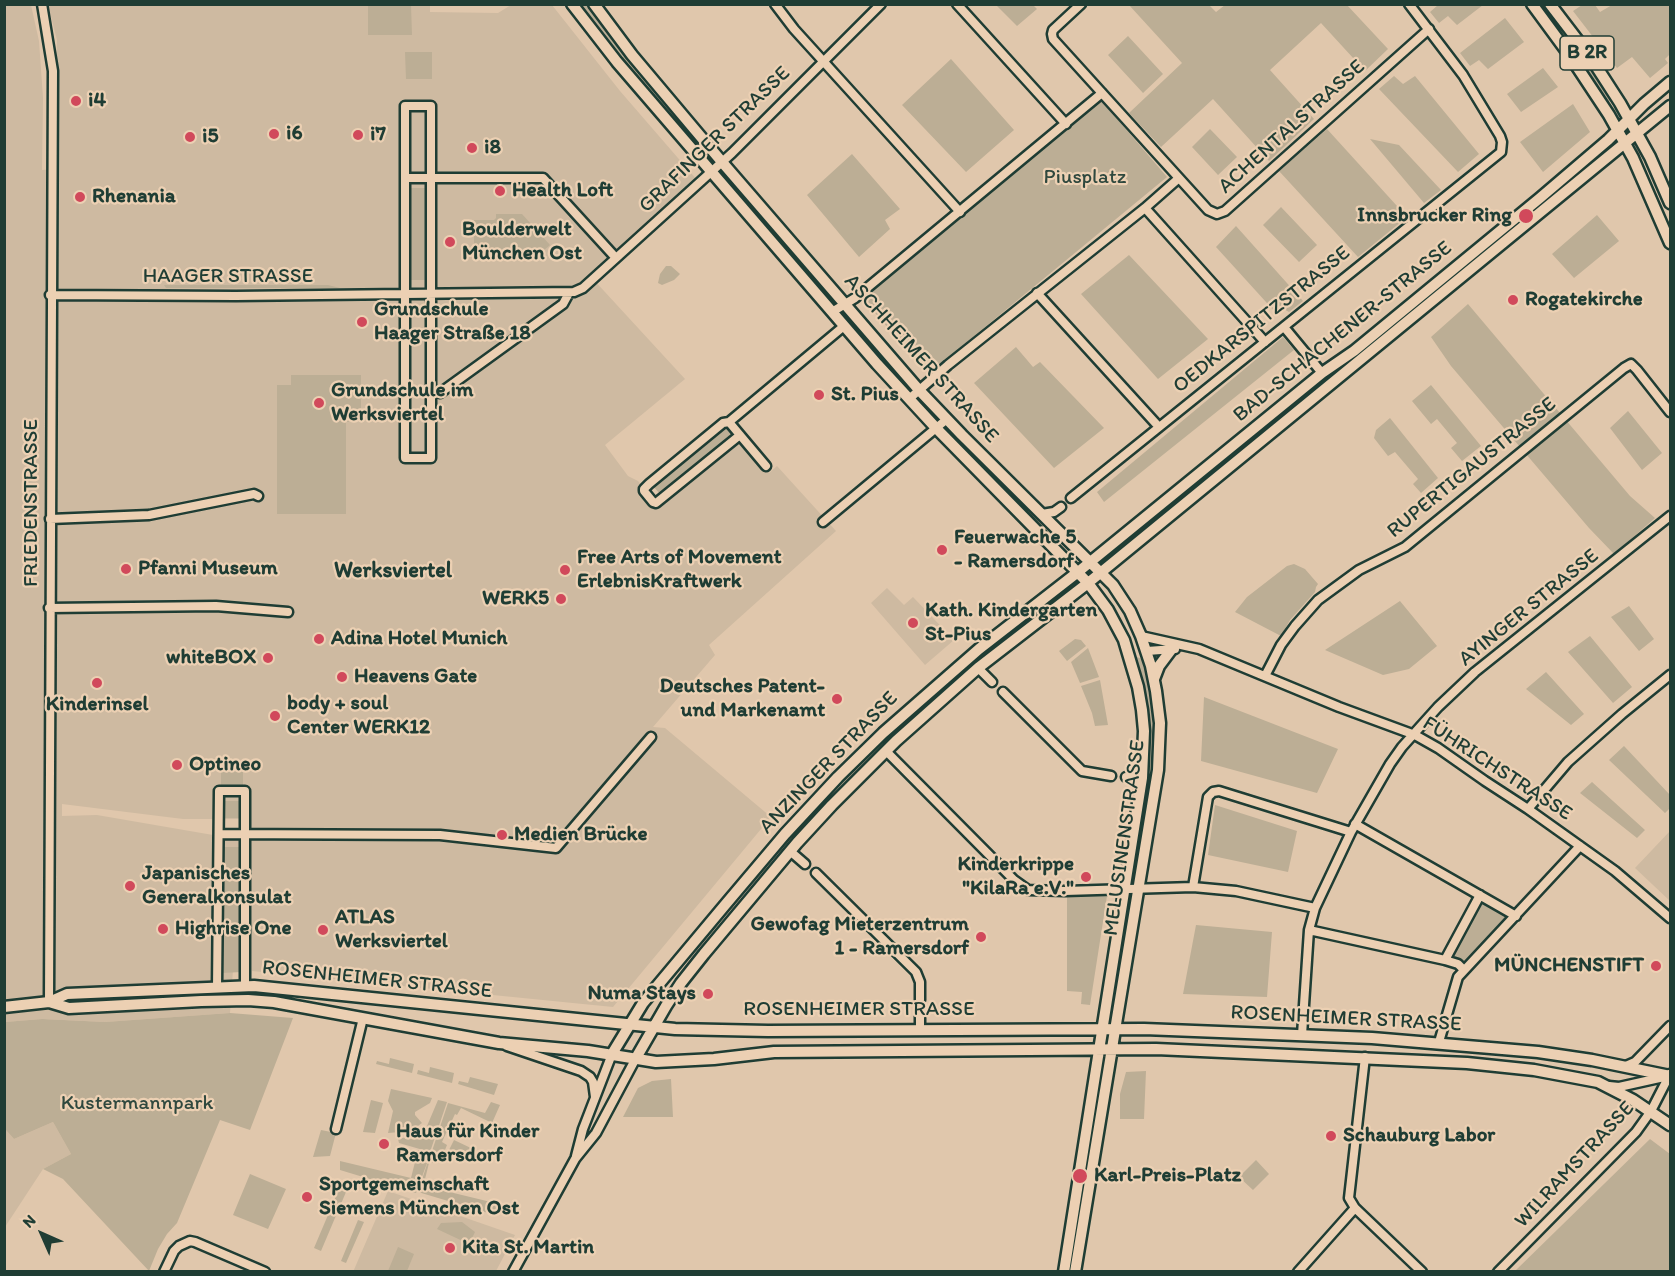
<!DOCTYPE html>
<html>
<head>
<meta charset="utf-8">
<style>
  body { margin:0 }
  #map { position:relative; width:1675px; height:1276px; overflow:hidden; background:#e0c7ac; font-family:Itim,sans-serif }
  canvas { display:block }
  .frame { position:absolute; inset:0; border:6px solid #1f3d34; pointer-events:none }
  .north { position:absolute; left:12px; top:1204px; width:60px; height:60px; -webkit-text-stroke:4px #ecd0b3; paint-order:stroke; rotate:315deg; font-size:16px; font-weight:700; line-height:24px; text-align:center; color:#1f3d34 }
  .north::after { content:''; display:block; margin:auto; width:21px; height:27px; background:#1f3d34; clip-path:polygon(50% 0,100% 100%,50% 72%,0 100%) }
</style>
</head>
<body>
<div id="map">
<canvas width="1675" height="1276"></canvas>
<div class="frame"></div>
<div class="north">N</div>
</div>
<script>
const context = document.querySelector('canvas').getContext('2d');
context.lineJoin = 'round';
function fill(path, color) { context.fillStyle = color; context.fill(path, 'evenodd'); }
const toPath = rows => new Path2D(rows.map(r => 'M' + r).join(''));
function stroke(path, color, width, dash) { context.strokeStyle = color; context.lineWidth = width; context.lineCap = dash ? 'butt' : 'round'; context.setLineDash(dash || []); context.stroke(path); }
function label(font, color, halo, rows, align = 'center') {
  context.font = font + ' Itim,sans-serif'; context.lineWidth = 4.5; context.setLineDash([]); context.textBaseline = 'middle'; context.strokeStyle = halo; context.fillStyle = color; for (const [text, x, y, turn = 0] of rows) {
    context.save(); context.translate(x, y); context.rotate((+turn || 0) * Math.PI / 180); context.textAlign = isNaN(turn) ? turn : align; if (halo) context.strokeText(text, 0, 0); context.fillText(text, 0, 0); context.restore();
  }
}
const built = toPath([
  [430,4,430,12,498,13,511,5,552,5,620,91,697,180,593,279,685,379,605,445,628,476,638,481,660,507,735,446,725,423,769,473,777,466,836,531,709,645,715,655,653,727,665,728,771,817,613,1007,252,971,251,819,183,819,62,804,62,816,97,815,242,840,230,1013,105,1022,42,1019,5,1022,5,5,31,5,39,41,43,98,42,170,56,169,57,40,48,5],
  [887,588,904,605,913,597,954,640,925,665,871,603],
  [1670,831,1670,901,1635,868],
  [53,1122,71,1154,43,1169,5,1227,5,1129,14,1139],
  [388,1191,515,1235,496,1271,353,1272]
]);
const green = toPath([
  [368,5,411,5,412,35,368,35],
  [578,5,588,5,705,150,701,153,616,56],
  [996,5,1033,5,1037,9,1017,26],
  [1129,5,1209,5,1216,12,1225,5,1347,5,1388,49,1365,71,1321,23,1270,70,1314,119,1269,161,1213,99,1161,147,1129,113,1182,63],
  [1438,5,1438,4,1483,5,1457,25,1448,16,1439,23,1430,12],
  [1539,5,1543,5,1583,58,1611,100,1609,102,1587,69],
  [1582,5,1595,5,1600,12,1612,5,1670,5,1670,54,1665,59,1668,63,1650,78,1632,57,1617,68,1573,11],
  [1505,18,1524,42,1488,69,1479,60,1470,66,1460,53],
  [1128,36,1163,74,1143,93,1108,55],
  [405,52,432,52,432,79,406,79],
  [951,59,1014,130,966,172,902,105],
  [1543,68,1558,87,1521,112,1507,94],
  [1394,76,1403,84,1415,76,1479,154,1458,172,1379,89],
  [1100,99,1167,177,928,374,863,299],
  [1573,104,1590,132,1543,172,1520,142],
  [1210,129,1237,157,1218,175,1192,147],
  [1327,129,1407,217,1358,257,1279,171],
  [1370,139,1399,145,1441,190,1424,203],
  [852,154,900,209,885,220,890,229,859,257,807,195],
  [407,188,429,188,429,280,407,280],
  [1281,207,1317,245,1299,262,1263,225],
  [496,214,522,214,550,245,543,251,477,251,474,248,474,220,494,220,496,218],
  [1597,215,1619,241,1574,278,1552,254],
  [1236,226,1303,301,1289,312,1282,308,1276,313,1216,247],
  [1129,255,1208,339,1158,379,1081,294],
  [666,266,671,266,680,274,674,280,662,285,658,283,660,274],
  [164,285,328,285,340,288,166,288],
  [1468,304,1630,496,1655,518,1614,554,1589,528,1451,366,1431,337],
  [1283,337,1294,350,1104,502,1097,492],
  [1016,347,1033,367,1040,362,1104,428,1054,468,974,383],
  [291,375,361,375,361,421,346,422,346,514,277,514,277,385,291,385],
  [1320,380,1321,382,1264,429,1260,436,1120,551,1118,549,1218,467,1224,458],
  [1431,385,1481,446,1462,461,1451,448,1457,443,1437,419,1431,424,1412,401],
  [1628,411,1662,453,1642,470,1610,428],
  [1390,418,1438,478,1421,493,1413,484,1418,479,1395,452,1388,456,1374,438,1376,430],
  [724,425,733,436,661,495,651,484],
  [1294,564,1305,569,1318,584,1316,587,1315,592,1290,620,1281,636,1235,612,1247,597,1287,566],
  [1400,601,1437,646,1409,669,1383,675,1325,650],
  [1629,606,1654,639,1639,651,1611,617],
  [1012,628,1012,631,996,644,994,649,942,693,937,690],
  [1590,636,1632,687,1613,703,1568,652],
  [1075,639,1081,640,1086,646,1067,661,1059,651],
  [1088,648,1099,677,1080,683,1071,662],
  [1137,657,1142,659,1151,698,1154,748,1152,777,1137,874,1133,876,1131,873,1149,742,1145,699,1136,660],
  [1546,672,1584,714,1571,725,1526,689],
  [1100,680,1108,725,1095,726,1092,713,1081,686],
  [1204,697,1338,749,1317,793,1201,761],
  [926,699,927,702,891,735,885,744,807,825,802,821,858,764],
  [1624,746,1670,795,1670,808,1665,813,1609,760],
  [221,766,243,772,243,786,221,786],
  [1592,782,1645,830,1637,838,1580,793],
  [221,801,243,801,243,818,221,818],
  [1215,805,1297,831,1288,872,1208,855],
  [221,847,242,847,242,972,221,973],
  [1067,894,1107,896,1090,1005,1081,1004,1082,992,1067,991],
  [1481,899,1511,917,1466,964,1449,956],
  [1196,925,1272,932,1267,997,1183,994],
  [230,1013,293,1018,250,1130,220,1120,177,1223,167,1234,158,1249,149,1271,63,1179,43,1169,71,1154,53,1122,14,1139,5,1129,5,1022,42,1019,105,1022],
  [390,1058,414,1064,412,1073,376,1064,377,1061,389,1064],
  [430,1067,454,1073,452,1083,417,1074,418,1070,429,1073],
  [1146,1071,1144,1119,1120,1119,1120,1094,1126,1072],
  [470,1077,498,1084,494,1095,458,1084,459,1081,468,1083],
  [671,1079,673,1117,623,1117,638,1088,652,1081],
  [391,1089,432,1098,430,1103,415,1112,415,1115,422,1123,411,1131,388,1133,393,1111,388,1101],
  [371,1100,383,1103,375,1133,363,1132],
  [438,1100,447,1102,430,1152,399,1143,398,1139,416,1135,427,1138,419,1134,427,1126],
  [491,1102,500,1105,492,1123,461,1108,457,1115,455,1114,442,1142,447,1145,440,1162,429,1163,424,1183,429,1187,499,1204,495,1215,418,1192,430,1155,416,1193,340,1170,340,1161,411,1178,418,1150,431,1154,448,1103,485,1113],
  [321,1130,336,1133,330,1156,313,1157],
  [1650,1139,1670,1154,1670,1271,1515,1271],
  [454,1140,473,1149,468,1159,446,1156],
  [1256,1160,1269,1174,1253,1190,1239,1177],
  [250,1174,286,1189,268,1229,233,1215],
  [339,1189,346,1192,321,1251,314,1248],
  [358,1220,364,1222,346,1263,341,1261],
  [462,1222,475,1232,469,1244,437,1229,441,1223],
  [398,1247,414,1254,407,1271,388,1271]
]);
const minor = toPath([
  [42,4,53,71,49,1002],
  [775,4,794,29,960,212],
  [957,4,1066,124],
  [1081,4,1053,30,1052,34,1053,39,1208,210,1217,214,1225,211,1429,29],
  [405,106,431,106,431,458,405,458,405,106],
  [405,178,543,178,616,258],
  [1145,208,1265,342],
  [1037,293,1159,427],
  [50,295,236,296,574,292,583,288,732,153,881,4],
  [832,312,855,298,1102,93],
  [1284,327,1322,373],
  [440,393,563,304,569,293],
  [909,399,948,365,1145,208,1179,178],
  [729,422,766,466],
  [740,435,656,503,653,502,644,491,644,489,649,484,723,423,729,422,844,326],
  [1071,498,1501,152,1502,142,1500,136,1463,75,1409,4],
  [1042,514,1054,512,1061,507],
  [50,519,149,515,254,494,258,496],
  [823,522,947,419],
  [49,608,216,606,288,612],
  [1141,636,1199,649,1339,707,1415,735,1438,748,1485,781,1528,809,1615,871,1670,918],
  [1147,651,1175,649],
  [978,668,992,682],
  [1265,676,1281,645,1295,626,1318,600,1359,570,1405,547,1624,368,1631,364,1637,370,1670,412],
  [1003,692,1082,771,1111,776],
  [886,751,1014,880,1028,890,1065,891,1193,887,1236,891,1315,908],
  [1126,777,1142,778],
  [1528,809,1568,762,1622,714,1670,675],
  [1355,824,1516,916],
  [219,834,440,835,556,848,651,737],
  [790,851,805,864],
  [816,873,916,972,920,982,920,1000],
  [1193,887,1208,797,1213,792,1219,791,1351,832],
  [1309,930,1445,960,1458,964,1464,970],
  [1445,960,1480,895],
  [217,987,219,791,245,791,245,986],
  [920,1030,920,1015],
  [1302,1035,1309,930,1315,908,1351,832,1390,764,1402,747,1438,707,1475,672,1670,516],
  [1439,1042,1458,977,1580,846],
  [507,1046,581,1071,590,1077,593,1082,595,1097],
  [1365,1057,1349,1198,1355,1208,1422,1272],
  [1626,1066,1635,1062,1670,1026],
  [1609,1086,1619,1087,1664,1077],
  [336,1129,363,1018],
  [576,1156,583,1129,612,1054],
  [164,1272,174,1251,179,1246,190,1241,195,1242,265,1272],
  [513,1272,575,1159,596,1133,636,1058],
  [1298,1272,1355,1208],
  [1498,1272,1636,1132,1651,1111,1670,1074]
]);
const major = toPath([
  [572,4,617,62,877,364,936,428,1088,583,1108,610,1124,640,1138,687,1142,710,1144,731,1142,778,1064,1272],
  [594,4,632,55,722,162,919,390,962,435,1113,585,1130,611,1141,636,1151,666,1156,691,1160,723,1158,770,1075,1272],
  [1532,4,1568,53,1609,115,1633,158,1670,243],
  [1550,4,1589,55,1620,103,1650,157,1670,203],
  [1154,679,1159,666,1171,650],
  [49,1002,69,1008,201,1001,248,1000,274,1002,499,1043,588,1051,656,1062,714,1059,774,1052,1156,1049,1467,1063,1534,1070,1598,1082,1633,1100,1670,1125],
  [4,1007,49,1002,67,994,254,986,675,1029,768,1031,1144,1029,1372,1038,1538,1052,1592,1060,1670,1076],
  [612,1054,643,1003,725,905,785,834,838,777,883,733,979,649,1078,572,1322,373,1354,351,1540,198,1608,140,1644,104,1670,82],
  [636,1058,666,1006,681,983,704,954,797,843,832,805,896,741,978,668,1088,583,1670,106]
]);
const markers = [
  [76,101,6,"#d1495b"],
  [274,134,6,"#d1495b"],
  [358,135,6,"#d1495b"],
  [190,137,6,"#d1495b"],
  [472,148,6,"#d1495b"],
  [500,191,6,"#d1495b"],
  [80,197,6,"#d1495b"],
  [1526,216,8,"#d1495b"],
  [450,242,6,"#d1495b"],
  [1513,300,6,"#d1495b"],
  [362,322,6,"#d1495b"],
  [819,395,6,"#d1495b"],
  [319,403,6,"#d1495b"],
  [942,550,6,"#d1495b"],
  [126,569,6,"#d1495b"],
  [565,570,6,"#d1495b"],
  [561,599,6,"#d1495b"],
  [913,623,6,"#d1495b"],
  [319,639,6,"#d1495b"],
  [268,658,6,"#d1495b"],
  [342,677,6,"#d1495b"],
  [97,683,6,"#d1495b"],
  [837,699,6,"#d1495b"],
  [275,716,6,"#d1495b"],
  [177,765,6,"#d1495b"],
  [502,835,6,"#d1495b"],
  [1086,877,6,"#d1495b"],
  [130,886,6,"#d1495b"],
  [163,929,6,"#d1495b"],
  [323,930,6,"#d1495b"],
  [981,937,6,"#d1495b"],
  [1656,966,6,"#d1495b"],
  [708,994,6,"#d1495b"],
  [1331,1136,6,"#d1495b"],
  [384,1144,6,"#d1495b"],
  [1080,1176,8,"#d1495b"],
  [307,1197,6,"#d1495b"],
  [450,1248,6,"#d1495b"]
];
const shields = [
  [1587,53,54]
];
const shieldNames = [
  ["B 2R",1587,53]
];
const poiNames = [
  ["i4",88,101],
  ["i6",286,134],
  ["i7",370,135],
  ["i5",202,137],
  ["i8",484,148],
  ["Health Loft",512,191],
  ["Rhenania",92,197],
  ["Innsbrucker Ring",1512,216,"right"],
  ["Boulderwelt",462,230],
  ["München Ost",462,254],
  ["Rogatekirche",1525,300],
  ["Grundschule",374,310],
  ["Haager Straße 18",374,334],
  ["Grundschule im",331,391],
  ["Werksviertel",331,415],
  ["St. Pius",831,395],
  ["Feuerwache 5",954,538],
  ["- Ramersdorf",954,562],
  ["Free Arts of Movement",577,558],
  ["ErlebnisKraftwerk",577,582],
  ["Pfanni Museum",138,569],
  ["WERK5",549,599,"right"],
  ["Kath. Kindergarten",925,611],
  ["St-Pius",925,635],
  ["Adina Hotel Munich",331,639],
  ["whiteBOX",256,658,"right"],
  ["Heavens Gate",354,677],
  ["Deutsches Patent-",825,687,"right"],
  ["und Markenamt",825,711,"right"],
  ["body + soul",287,704],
  ["Center WERK12",287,728],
  ["Kinderinsel",97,705,"center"],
  ["Optineo",189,765],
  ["Medien Brücke",514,835],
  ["Kinderkrippe",1074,865,"right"],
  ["\"KilaRa e.V.\"",1074,889,"right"],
  ["Japanisches",142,874],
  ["Generalkonsulat",142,898],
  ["ATLAS",335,918],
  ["Werksviertel",335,942],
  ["Gewofag Mieterzentrum",969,925,"right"],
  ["1 - Ramersdorf",969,949,"right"],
  ["Highrise One",175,929],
  ["MÜNCHENSTIFT",1644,966,"right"],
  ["Numa Stays",696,994,"right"],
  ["Haus für Kinder",396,1132],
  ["Ramersdorf",396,1156],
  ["Schauburg Labor",1343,1136],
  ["Karl-Preis-Platz",1094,1176],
  ["Sportgemeinschaft",319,1185],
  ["Siemens München Ost",319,1209],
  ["Kita St. Martin",462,1248]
];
const streetNames = [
  ["ACHENTALSTRASSE",1292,127,-42],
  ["GRAFINGER STRASSE",715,140,-44],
  ["HAAGER STRASSE",228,277],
  ["OEDKARSPITZSTRASSE",1262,320,-39],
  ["BAD-SCHACHENER-STRASSE",1343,332,-39],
  ["ASCHHEIMER STRASSE",921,359,48],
  ["RUPERTIGAUSTRASSE",1472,468,-39],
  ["FRIEDENSTRASSE",32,503,-90],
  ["AYINGER STRASSE",1529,608,-39],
  ["ANZINGER STRASSE",829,763,-46],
  ["FÜHRICHSTRASSE",1497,769,33],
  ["MELUSINENSTRASSE",1125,838,-82],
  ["ROSENHEIMER STRASSE",377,980,6],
  ["ROSENHEIMER STRASSE",859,1010],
  ["ROSENHEIMER STRASSE",1346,1019,3],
  ["WILRAMSTRASSE",1575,1165,-47]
];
const parkNames = [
  ["Piusplatz",1085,178],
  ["Kustermannpark",137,1104]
];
const neighbourhoodNames = [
  ["Werksviertel",393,571]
];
fill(built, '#cebaa1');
fill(green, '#bcae95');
stroke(minor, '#1f3d34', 13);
stroke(major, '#1f3d34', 15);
stroke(minor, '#ecd0b3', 8);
stroke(major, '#ecd0b3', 10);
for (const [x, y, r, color] of markers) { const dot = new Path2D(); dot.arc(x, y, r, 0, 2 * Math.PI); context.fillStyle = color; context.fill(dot); stroke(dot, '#ecd0b3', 2); }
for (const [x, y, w] of shields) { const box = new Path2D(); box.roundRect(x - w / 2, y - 17, w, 34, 4.5); context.fillStyle = '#ecd0b3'; context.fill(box); stroke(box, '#1f3d34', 1.5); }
label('bold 20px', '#1f3d34', null, shieldNames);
label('bold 21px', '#1f3d34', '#ecd0b3', poiNames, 'left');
label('21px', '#1f3d34', '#ecd0b3', streetNames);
label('21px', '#2f483e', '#ecd0b3', parkNames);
label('bold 22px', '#1f3d34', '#ecd0b3', neighbourhoodNames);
</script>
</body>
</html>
